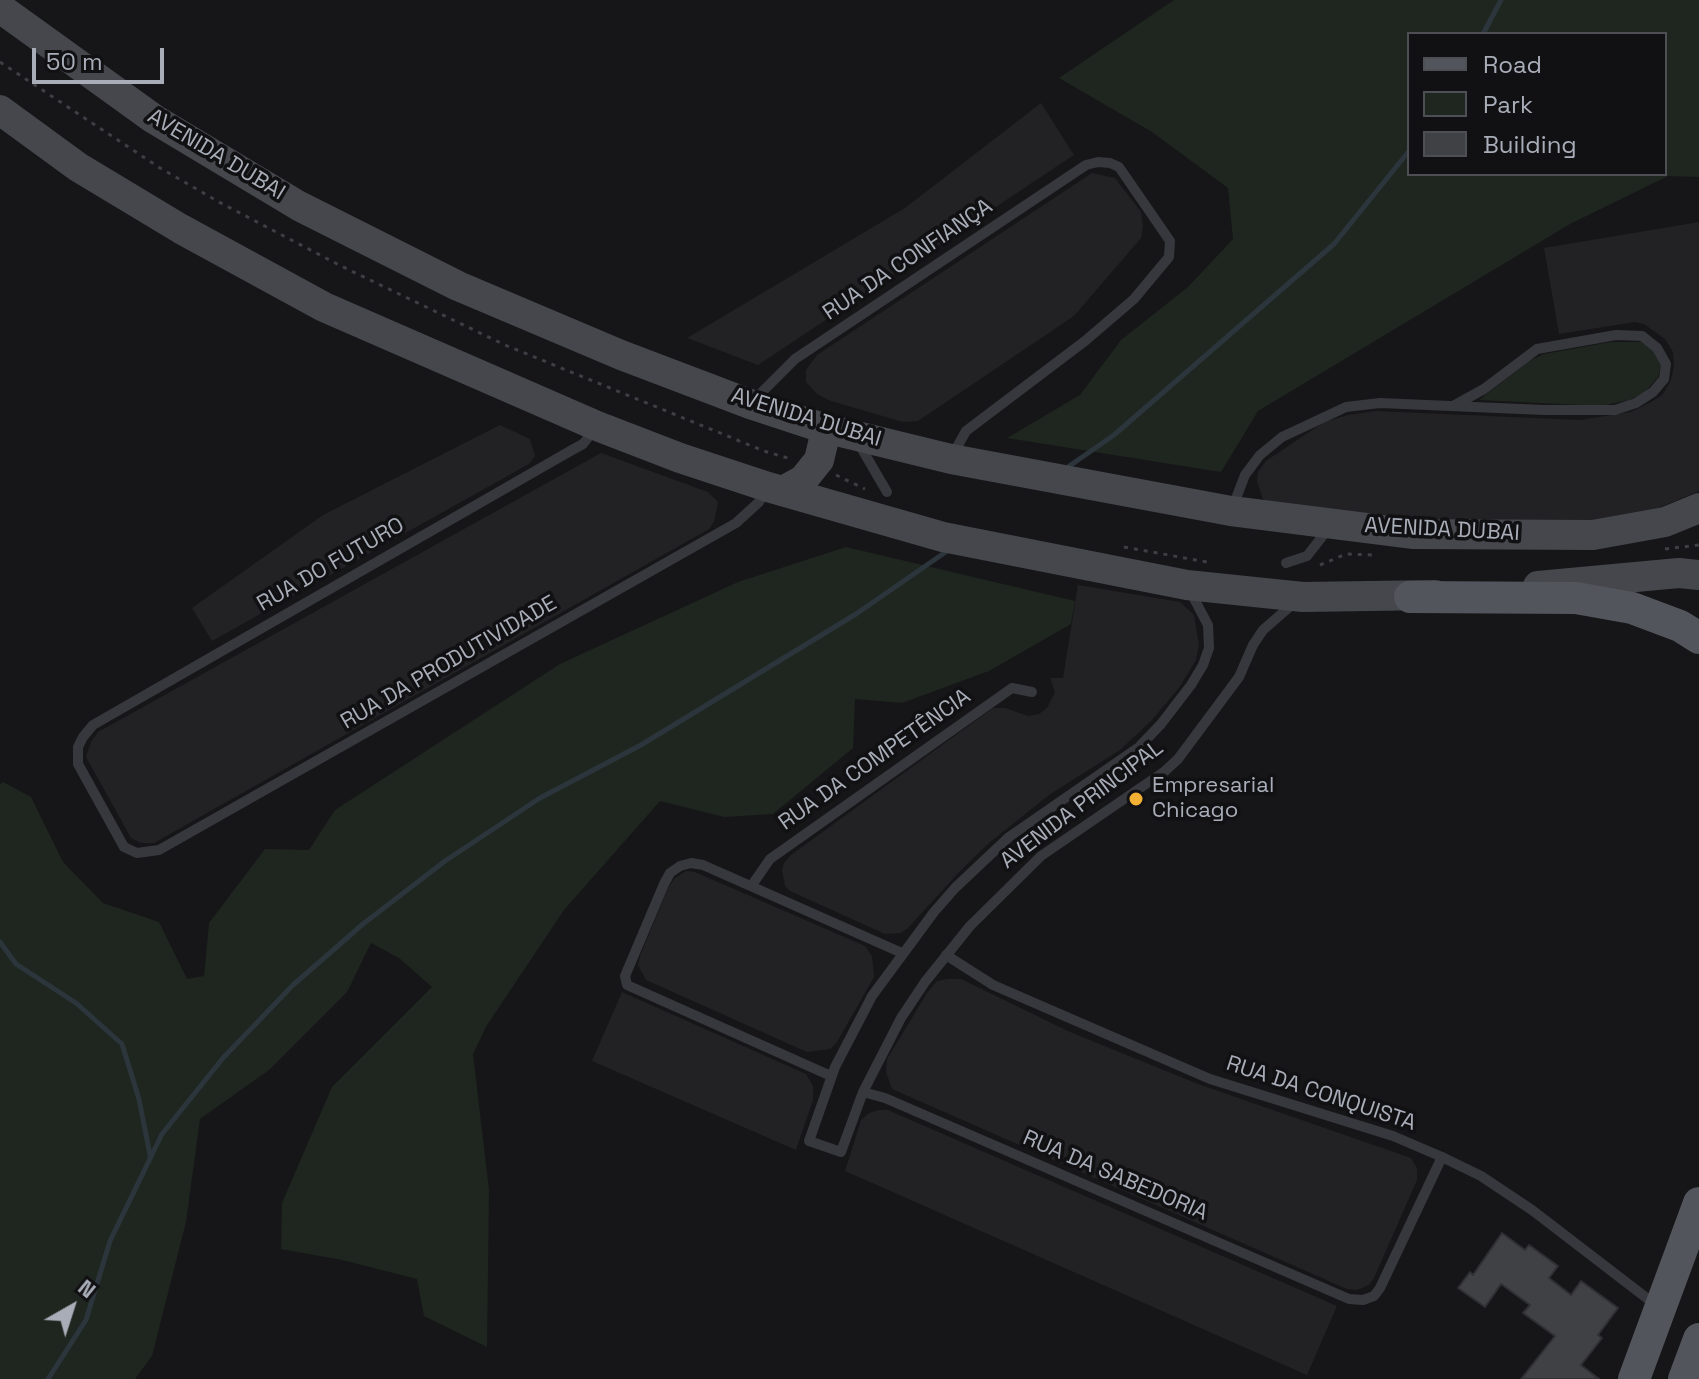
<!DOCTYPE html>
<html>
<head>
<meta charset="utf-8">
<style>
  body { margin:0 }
  #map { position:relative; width:1699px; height:1379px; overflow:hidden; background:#161618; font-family:"Space Grotesk",sans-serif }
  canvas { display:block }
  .legend { position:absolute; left:1407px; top:32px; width:260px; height:144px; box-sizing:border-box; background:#111113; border:2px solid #4d4f55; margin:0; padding:10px 14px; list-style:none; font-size:24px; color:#a8adb8 }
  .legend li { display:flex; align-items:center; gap:16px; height:40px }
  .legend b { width:40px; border:2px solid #4d4f55 }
  .north { position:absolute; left:32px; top:1267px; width:80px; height:80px; -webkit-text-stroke:6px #111113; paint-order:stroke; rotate:39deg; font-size:22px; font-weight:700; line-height:32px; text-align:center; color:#a8adb8 }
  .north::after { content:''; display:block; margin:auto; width:28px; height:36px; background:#a8adb8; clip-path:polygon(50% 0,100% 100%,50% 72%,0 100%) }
  .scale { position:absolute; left:32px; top:48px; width:132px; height:36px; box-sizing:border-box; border:4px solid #a8adb8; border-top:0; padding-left:10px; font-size:24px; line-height:28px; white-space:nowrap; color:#a8adb8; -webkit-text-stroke:6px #111113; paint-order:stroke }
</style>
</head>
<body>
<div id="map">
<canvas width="1699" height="1379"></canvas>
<ul class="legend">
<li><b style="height:10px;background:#53555c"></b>Road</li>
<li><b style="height:22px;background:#1e261f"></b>Park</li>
<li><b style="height:22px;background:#404145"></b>Building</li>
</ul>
<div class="north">N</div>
<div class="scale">50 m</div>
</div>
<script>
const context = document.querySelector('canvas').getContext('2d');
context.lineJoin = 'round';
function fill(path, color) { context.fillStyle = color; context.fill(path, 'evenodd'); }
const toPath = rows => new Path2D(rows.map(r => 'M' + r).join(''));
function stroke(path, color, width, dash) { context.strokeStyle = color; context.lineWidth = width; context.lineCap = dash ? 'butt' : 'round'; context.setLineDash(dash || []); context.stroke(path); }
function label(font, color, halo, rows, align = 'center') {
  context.font = font + ' "Space Grotesk",sans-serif'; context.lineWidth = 7; context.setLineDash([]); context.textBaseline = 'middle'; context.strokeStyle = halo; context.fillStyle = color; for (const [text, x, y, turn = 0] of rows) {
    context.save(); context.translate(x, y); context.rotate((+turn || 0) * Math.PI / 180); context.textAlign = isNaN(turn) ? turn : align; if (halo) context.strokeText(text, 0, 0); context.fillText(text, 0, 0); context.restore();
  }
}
const built = toPath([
  [1041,103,1074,155,758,365,687,338,905,208],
  [1092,173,1115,178,1141,212,1143,227,1141,238,1074,316,918,421,903,422,831,401,817,394,806,382,806,370,817,355],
  [1699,222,1699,491,1648,512,1591,521,1425,519,1278,507,1263,499,1257,481,1258,472,1266,461,1324,422,1348,415,1375,411,1580,420,1631,412,1653,401,1663,394,1671,380,1674,366,1673,352,1665,339,1644,324,1635,322,1559,334,1544,248],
  [500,425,530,439,535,456,529,464,212,641,192,608,323,515],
  [601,453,708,492,718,502,714,522,709,529,154,843,141,843,131,838,86,757,91,742,98,732],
  [1078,585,1180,602,1194,615,1199,645,1196,660,1179,688,1151,721,1120,750,1049,795,989,843,961,870,908,928,901,933,885,934,790,891,785,886,782,870,784,863,791,855,993,708,1005,708,1028,716,1039,714,1047,708,1055,692,1050,678,1063,678],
  [686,871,695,872,865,946,872,956,874,977,837,1042,830,1049,807,1052,646,980,638,965,640,956,668,888,675,878],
  [947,979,961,979,1070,1032,1198,1084,1411,1158,1417,1168,1417,1180,1374,1278,1369,1285,1357,1290,1347,1289,892,1089,886,1072,887,1059,927,993,937,981],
  [622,992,806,1074,813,1086,813,1100,796,1150,592,1061],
  [879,1110,888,1110,1337,1306,1307,1375,845,1171,861,1120,869,1113]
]);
const green = toPath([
  [1174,0,1699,0,1699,177,1668,176,1570,224,1258,411,1221,472,1007,438,1080,395,1121,340,1188,287,1233,239,1228,188,1152,132,1059,78],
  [1665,34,1665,174,1409,174,1409,34],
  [1611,342,1641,342,1655,352,1661,365,1658,377,1645,392,1629,400,1601,406,1479,400,1529,361,1544,354],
  [846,547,1075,601,1071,624,989,671,902,703,855,699,853,748,773,814,724,817,660,801,564,910,487,1025,473,1054,489,1190,487,1347,424,1316,417,1279,342,1260,281,1249,282,1203,332,1087,432,987,399,958,371,943,347,992,269,1070,200,1119,186,1222,152,1356,135,1379,0,1379,0,784,3,782,31,797,63,862,103,903,159,922,187,979,204,976,209,923,265,849,309,850,335,810,560,664,738,582]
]);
const stream = toPath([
  [1483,34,1501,0],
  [1065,469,1114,435,1334,244,1409,151],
  [0,942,16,964,76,1003,122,1044,139,1099,150,1155],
  [48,1379,86,1320,110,1241,162,1134,223,1058,293,985,363,924,445,861,540,798,641,745,856,614,950,549]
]);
const building = toPath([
  [1502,1233,1525,1250,1529,1245,1558,1266,1549,1278,1571,1295,1581,1281,1618,1308,1598,1335,1602,1338,1581,1365,1599,1379,1521,1379,1555,1336,1523,1313,1530,1305,1501,1284,1485,1307,1458,1288,1470,1272,1473,1275,1502,1233]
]);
const path = toPath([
  [0,62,160,168,219,202,341,266,505,345,764,451,791,459],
  [836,475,865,489],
  [1124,547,1207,562],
  [1665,549,1699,545],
  [1320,565,1346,554,1374,555]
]);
const lane = toPath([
  [754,400,795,359,1086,165,1098,162,1110,163,1119,167,1170,241,1169,257,1134,299,1085,341,966,431,952,456],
  [594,430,583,444,572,450,93,725,83,737,78,747,78,764,124,847,137,853,159,850,736,523,759,502,767,489],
  [859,444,887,492],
  [1232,509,1245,475,1260,455,1282,437,1346,407,1380,403,1544,410,1615,410,1636,403,1653,392,1664,379,1666,364,1657,348,1642,336,1616,335,1537,349,1484,389,1455,405],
  [1286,563,1307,556,1329,528],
  [1190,591,1208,625,1209,648,1203,665,1191,685,1161,724,1139,747,1009,837,955,888,934,912,872,996,835,1067,809,1141,841,1152,863,1092,901,1018,925,982,970,926,1041,856,1165,771,1178,759,1239,677,1253,645,1263,630,1294,603],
  [752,885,770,859,1012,688,1032,692],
  [946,955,993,985,1210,1079,1393,1136,1442,1157,1481,1176,1532,1210,1657,1306],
  [831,1076,627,985,625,976,664,884,670,873,680,866,691,863,703,865,902,953],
  [863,1092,885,1098,1349,1299,1363,1300,1374,1296,1380,1288,1442,1157]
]);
const secondary = toPath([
  [0,8,154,119,299,206,458,286,621,355,750,404,820,427,951,459,1231,511,1414,534,1593,535,1665,522,1699,508],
  [0,110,78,167,181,229,324,307,597,426,680,458,768,487,943,537,1187,585,1303,597,1435,595],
  [783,491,803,480,819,460,824,439,820,427],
  [1538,586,1679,573,1699,575]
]);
const primary = toPath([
  [1410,597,1576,598,1632,608,1680,626,1699,638],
  [1634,1379,1699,1203],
  [1684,1379,1699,1339]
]);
const markers = [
  [1136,799,8,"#f2b134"]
];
const streetNames = [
  ["AVENIDA DUBAI",216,155,31],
  ["RUA DA CONFIANÇA",908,260,-34],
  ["AVENIDA DUBAI",806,418,17],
  ["AVENIDA DUBAI",1442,530,3],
  ["RUA DO FUTURO",331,565,-30],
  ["RUA DA PRODUTIVIDADE",449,663,-30],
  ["RUA DA COMPETÊNCIA",875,760,-35],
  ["AVENIDA PRINCIPAL",1082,805,-37],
  ["RUA DA CONQUISTA",1321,1094,18],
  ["RUA DA SABEDORIA",1115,1176,23]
];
const poiNames = [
  ["Empresarial",1152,786],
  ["Chicago",1152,811]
];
fill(built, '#222225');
fill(green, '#1e261f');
stroke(stream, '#2c353c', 5);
fill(building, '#404145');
stroke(building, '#303034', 2);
stroke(path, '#3d3f44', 3, [4, 6]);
stroke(lane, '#37383d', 10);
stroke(secondary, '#45474d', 30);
stroke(primary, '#53555c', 32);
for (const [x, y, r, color] of markers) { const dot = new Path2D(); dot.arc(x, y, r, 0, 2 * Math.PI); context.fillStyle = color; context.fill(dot); stroke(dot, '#111113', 3); }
label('22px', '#a8adb8', '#111113', streetNames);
label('22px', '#a8adb8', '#111113', poiNames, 'left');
</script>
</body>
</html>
